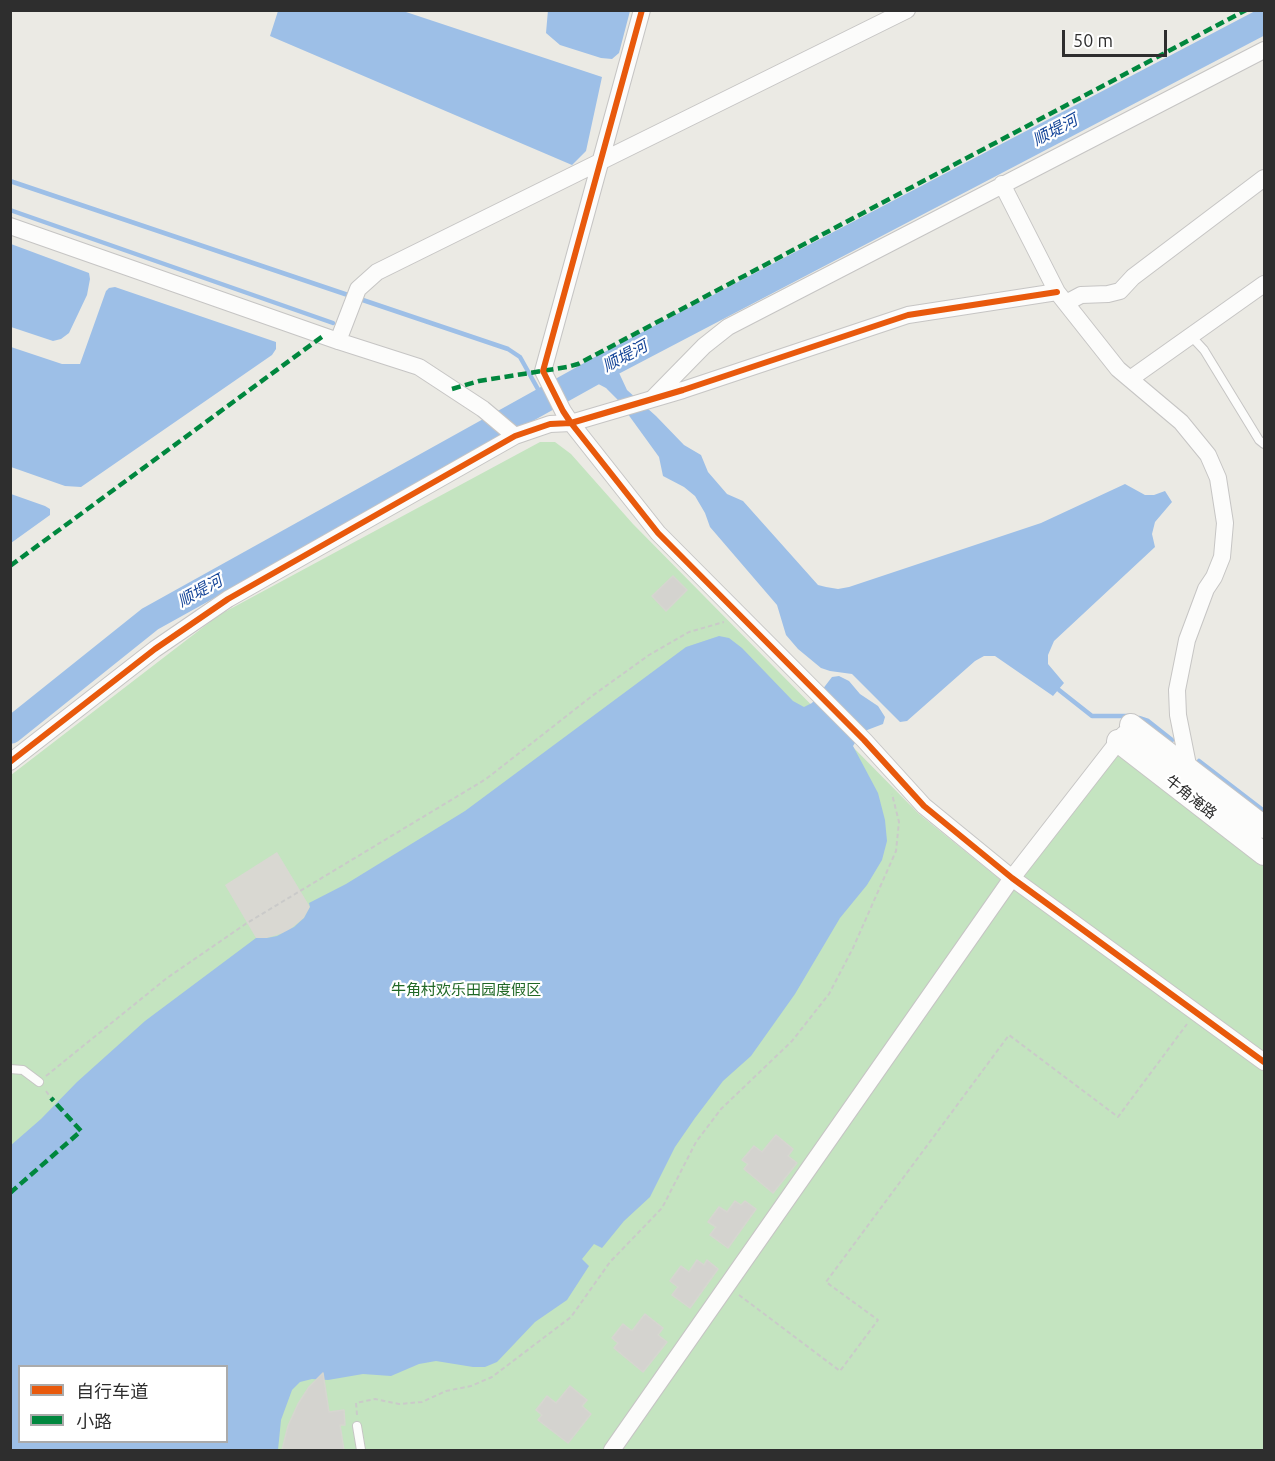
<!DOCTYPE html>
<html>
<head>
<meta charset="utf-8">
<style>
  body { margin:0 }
  #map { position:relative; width:1275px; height:1461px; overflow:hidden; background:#ebeae4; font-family:Ubuntu,"Noto Sans SC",sans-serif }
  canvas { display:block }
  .frame { position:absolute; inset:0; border:12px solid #2e2e2e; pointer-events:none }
  .legend { position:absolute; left:18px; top:1365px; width:210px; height:78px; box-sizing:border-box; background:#fff; border:2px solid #ababab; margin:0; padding:8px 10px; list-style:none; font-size:18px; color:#2e2e2e }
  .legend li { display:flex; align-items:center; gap:12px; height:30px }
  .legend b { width:30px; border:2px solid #ababab }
  .scale { position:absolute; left:1062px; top:30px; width:105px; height:27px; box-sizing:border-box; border:3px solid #2e2e2e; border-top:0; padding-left:8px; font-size:18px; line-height:21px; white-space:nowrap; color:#2e2e2e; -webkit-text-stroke:4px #fff; paint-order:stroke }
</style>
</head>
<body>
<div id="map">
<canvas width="1275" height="1461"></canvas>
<div class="frame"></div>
<ul class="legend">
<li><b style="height:8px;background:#e8590c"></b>自行车道</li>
<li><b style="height:8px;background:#00873e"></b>小路</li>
</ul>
<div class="scale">50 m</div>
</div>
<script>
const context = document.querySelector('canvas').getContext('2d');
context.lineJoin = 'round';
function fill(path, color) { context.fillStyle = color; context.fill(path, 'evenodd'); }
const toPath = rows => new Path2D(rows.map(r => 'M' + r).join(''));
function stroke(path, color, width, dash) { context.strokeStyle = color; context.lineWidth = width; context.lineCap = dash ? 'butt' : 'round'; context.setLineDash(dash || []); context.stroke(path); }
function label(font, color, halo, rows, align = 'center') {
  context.font = font + ' Ubuntu,"Noto Sans SC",sans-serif'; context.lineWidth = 4.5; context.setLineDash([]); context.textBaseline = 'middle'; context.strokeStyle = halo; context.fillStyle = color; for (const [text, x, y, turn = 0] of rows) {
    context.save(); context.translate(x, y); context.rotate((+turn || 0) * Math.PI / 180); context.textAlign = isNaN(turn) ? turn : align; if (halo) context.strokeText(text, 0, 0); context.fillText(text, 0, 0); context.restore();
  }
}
const green = toPath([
  [540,442,555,442,571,454,633,524,919,814,1013,890,1119,752,1264,864,1264,1450,11,1450,11,775,219,615],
  [20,1366,226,1366,226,1442,20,1442]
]);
const plaza = toPath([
  [277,852,310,907,304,918,287,932,267,938,256,938,225,885]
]);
const water = toPath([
  [548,10,630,11,619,53,612,59,601,58,560,45,546,33],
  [278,11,403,11,602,77,586,151,572,165,270,36],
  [11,244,89,273,90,279,87,295,69,333,61,339,53,341,11,327],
  [115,287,276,342,276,349,272,355,81,487,65,486,11,467,11,347,62,364,80,364,106,291,109,288],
  [614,362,627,390,656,416,684,445,701,455,708,472,727,494,743,501,818,585,826,587,838,589,849,587,1041,523,1125,484,1145,495,1154,495,1165,491,1172,502,1155,522,1152,534,1155,547,1054,641,1048,655,1048,664,1064,683,1053,696,995,656,984,656,975,661,907,721,900,722,852,674,830,671,821,668,798,649,786,635,777,605,710,527,705,513,695,496,684,487,663,476,659,457,617,399,606,388,585,377],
  [11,494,45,506,50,509,50,515,11,543],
  [719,636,729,638,742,648,793,701,804,707,812,703,832,677,839,676,849,681,860,694,878,706,885,717,883,724,862,732,853,746,878,793,885,820,887,841,882,860,867,885,840,918,795,994,751,1056,723,1081,695,1118,675,1147,650,1197,624,1221,602,1248,594,1244,582,1259,589,1266,567,1300,535,1322,497,1362,485,1367,473,1367,436,1361,419,1364,391,1376,363,1374,328,1380,312,1379,300,1382,292,1390,281,1420,278,1450,11,1450,10,1146,41,1119,77,1082,145,1021,256,938,267,938,277,936,294,927,304,918,310,907,309,903,346,884,465,811,686,647],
  [20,1366,226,1366,226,1442,20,1442]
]);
const stream = toPath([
  [10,181,508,349,520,357,544,400],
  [10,210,333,323],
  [1059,690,1092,716,1131,716],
  [1139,718,1148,721,1172,740],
  [1199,761,1264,811]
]);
const river = toPath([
  [10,731,150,619,598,370,1264,21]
]);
const building = toPath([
  [673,576,687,590,666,611,652,596,673,576],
  [776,1135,793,1149,788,1156,797,1163,773,1193,744,1169,748,1164,742,1160,754,1146,762,1152,776,1135],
  [735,1201,741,1205,745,1201,756,1209,728,1248,710,1235,716,1227,708,1222,719,1207,727,1212,735,1201],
  [697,1260,704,1265,707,1260,718,1269,690,1308,672,1295,678,1287,670,1281,681,1266,689,1272,697,1260],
  [645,1314,663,1328,658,1335,667,1342,643,1372,614,1348,618,1343,612,1338,623,1324,632,1331,645,1314],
  [323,1373,329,1412,344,1410,345,1425,340,1425,344,1450,282,1450,288,1426,298,1404,309,1387,323,1373],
  [570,1386,587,1400,582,1406,591,1414,568,1443,538,1420,542,1415,536,1410,547,1396,556,1403,570,1386]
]);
const path = toPath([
  [46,1076,167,978,247,923,486,779,592,696,649,655,689,632,724,622],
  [46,1091,51,1098],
  [739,1295,840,1371,878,1320,826,1282,1009,1035,1118,1117,1187,1024],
  [357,1415,356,1403,375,1399,399,1404,422,1402,446,1391,471,1386,492,1377,571,1317,610,1262,662,1208,696,1142,721,1109,792,1041,829,994,853,948,896,851,899,822,892,794]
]);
const lane = toPath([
  [1191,336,1204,350,1259,440,1264,444],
  [10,1069,23,1070,39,1082],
  [357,1426,361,1450]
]);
const street = toPath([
  [642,10,543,371,563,411,571,423,658,533,864,740,924,806,1012,878,1264,1062],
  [1002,184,1057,292,1118,369,1181,422,1208,455,1218,478,1225,523,1222,557,1214,577,1206,589,1187,640,1177,690,1178,715,1190,775],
  [10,226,338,341,419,367,483,409,515,436],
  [1066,303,1081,295,1108,294,1120,291,1133,277,1264,178],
  [338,341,358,289,377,272,907,10],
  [1130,379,1264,284],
  [654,397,704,346,728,327,1264,50],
  [10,762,155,649,228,599,515,436,550,424,571,423,683,390,908,315,1057,292],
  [612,1450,1012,878,1124,734]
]);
const secondary = toPath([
  [1131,725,1264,827],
  [1118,741,1264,854]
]);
const quiet = toPath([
  [452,389,479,381,567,367,578,364,1246,10],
  [10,566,323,336],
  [10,1193,81,1131,51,1098]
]);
const cycleway = toPath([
  [642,10,543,371,563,411,571,423,658,533,864,740,924,806,1012,878,1264,1062],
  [10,762,155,649,228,599,515,436,550,424,571,423,683,390,908,315,1057,292]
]);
const streetNames = [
  ["牛角淹路",1191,797,38]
];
const parkNames = [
  ["牛角村欢乐田园度假区",466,990]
];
const waterNames = [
  ["顺堤河",1055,130,-28],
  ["顺堤河",625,356,-28],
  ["顺堤河",200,591,-29]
];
fill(green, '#c4e4c0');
fill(plaza, '#d9d8d2');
fill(water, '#9dbfe7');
stroke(stream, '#9dbfe7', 4.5);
stroke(river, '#9dbfe7', 26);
fill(building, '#d4d3cf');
stroke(building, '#d6d6d0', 1.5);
stroke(lane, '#c6c5c4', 10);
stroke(street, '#c6c5c4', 18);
stroke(secondary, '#c6c5c4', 24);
stroke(path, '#cacac9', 2, [4.5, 3]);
stroke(lane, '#fcfcfb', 8);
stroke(street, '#fcfcfb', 16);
stroke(secondary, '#fcfcfb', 22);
stroke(quiet, '#00873e', 4.5, [9, 4.5]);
stroke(cycleway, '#e8590c', 6);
label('15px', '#2e2e2e', '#fff', streetNames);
label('15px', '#206826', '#fff', parkNames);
label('italic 16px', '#164699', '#fff', waterNames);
</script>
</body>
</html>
